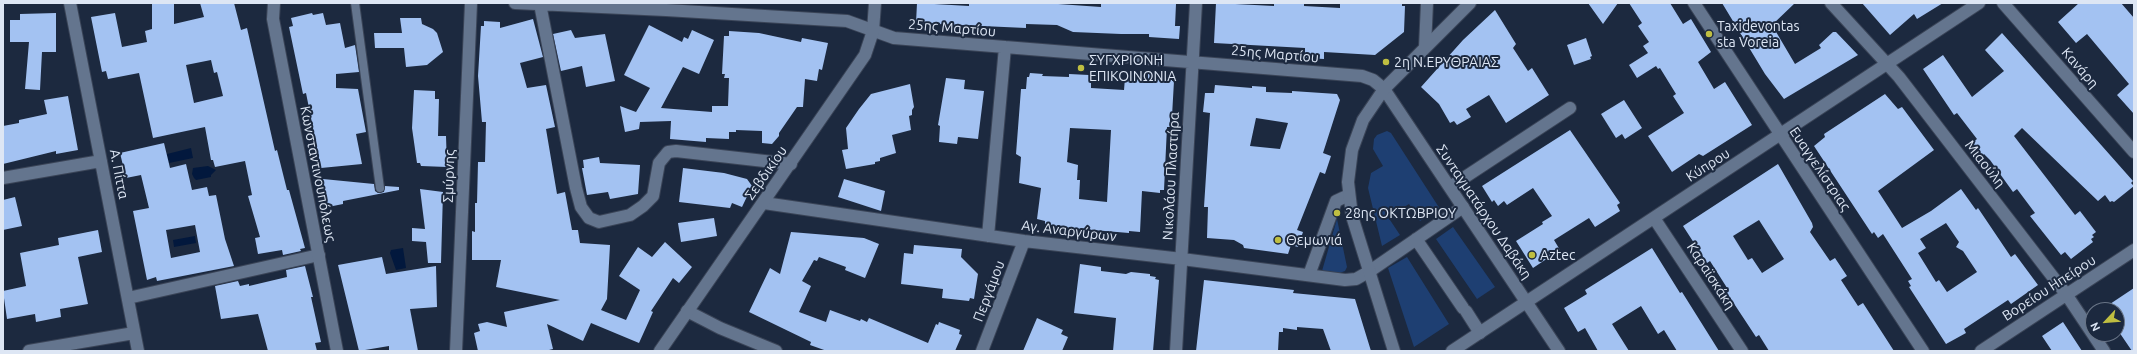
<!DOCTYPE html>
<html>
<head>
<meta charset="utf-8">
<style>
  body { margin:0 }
  #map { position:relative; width:2137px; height:354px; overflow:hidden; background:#1c293f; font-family:Ubuntu,sans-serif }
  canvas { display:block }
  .frame { position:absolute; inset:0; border:4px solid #dde6f4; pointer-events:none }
  .north { position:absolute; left:2085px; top:302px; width:40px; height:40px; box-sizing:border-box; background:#1c293f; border:1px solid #697587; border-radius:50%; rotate:244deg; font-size:11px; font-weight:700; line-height:16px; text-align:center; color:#dde6f4 }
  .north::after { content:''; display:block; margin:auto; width:14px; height:18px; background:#bfbe41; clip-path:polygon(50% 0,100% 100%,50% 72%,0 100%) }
</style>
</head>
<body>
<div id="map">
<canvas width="2137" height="354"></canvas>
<div class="frame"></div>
<div class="north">N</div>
</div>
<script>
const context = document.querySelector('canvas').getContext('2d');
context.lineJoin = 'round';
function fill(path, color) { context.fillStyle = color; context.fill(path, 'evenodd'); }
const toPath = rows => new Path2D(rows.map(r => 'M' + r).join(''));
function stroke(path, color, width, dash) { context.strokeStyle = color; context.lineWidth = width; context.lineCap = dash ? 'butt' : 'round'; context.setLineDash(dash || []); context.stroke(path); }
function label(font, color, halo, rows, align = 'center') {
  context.font = font + ' Ubuntu,sans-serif'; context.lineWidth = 4; context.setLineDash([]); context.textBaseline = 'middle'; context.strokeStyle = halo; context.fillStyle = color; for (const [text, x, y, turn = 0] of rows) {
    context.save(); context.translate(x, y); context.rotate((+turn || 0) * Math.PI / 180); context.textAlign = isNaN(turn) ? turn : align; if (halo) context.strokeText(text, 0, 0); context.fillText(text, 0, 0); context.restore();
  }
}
const green = toPath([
  [1387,131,1391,133,1440,209,1420,221,1409,204,1388,217,1400,235,1382,246,1368,188,1371,173,1383,166,1373,149,1374,139,1377,135],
  [1337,219,1347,267,1345,271,1337,274,1322,271],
  [1453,227,1495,287,1477,299,1436,239],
  [1407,257,1449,324,1414,347,1388,268]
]);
const water = toPath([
  [191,148,193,158,169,163,167,154],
  [208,166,216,170,211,175,211,177,196,180,194,178,192,174,193,168],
  [195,236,196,243,174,247,173,240],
  [403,248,406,268,396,270,390,253,391,250]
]);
const building = toPath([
  [152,3,174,3,174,24,204,17,200,3,234,3,241,30,247,28,275,151,277,150,287,190,289,190,305,248,300,249,301,251,283,255,282,250,258,254,255,238,260,237,248,196,252,195,245,161,215,167,213,160,211,160,205,127,153,138,139,73,108,79,106,71,102,72,91,17,115,13,122,47,147,42,145,31,152,29],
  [211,60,214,73,217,72,223,96,194,103,186,65],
  [917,3,969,6,969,3,1044,3,1101,7,1101,4,1110,3,1167,3,1176,4,1175,26,1180,26,1179,39,1149,37,1149,34,1121,34,1073,32,1057,25,1026,24,1026,28,916,23],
  [1216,3,1274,6,1274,3,1293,3,1304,4,1304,6,1340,8,1340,3,1402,3,1402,6,1405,6,1404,32,1375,55,1324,52,1324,59,1305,58,1305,48,1214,43],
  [1588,3,1618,3,1603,24],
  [1629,3,1670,3,1683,24,1691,19,1711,52,1698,62,1714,89,1725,82,1752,125,1703,156,1699,154,1672,172,1648,136,1684,113,1673,96,1676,94,1660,68,1658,69,1656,66,1637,78,1629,65,1648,53,1643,46,1649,42,1638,26,1642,23],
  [1722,3,1795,3,1772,25,1795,64,1821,48,1819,45,1833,32,1836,32,1858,55,1784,99,1765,74],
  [1862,3,1943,3,1917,19,1914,14,1890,35],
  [2079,3,2121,3,2134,18,2134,114,2117,95,2129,84,2087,34,2076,43,2058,22],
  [1495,10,1516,44,1513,48,1528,71,1532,68,1549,95,1506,123,1489,95,1466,109,1471,117,1457,125,1454,121,1450,123,1439,104,1421,87,1463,40],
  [56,13,56,52,42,52,40,90,25,89,29,42,10,42,10,20,20,20,20,14],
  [312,13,313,15,323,13,326,25,340,23,345,48,355,45,359,72,336,74,336,88,358,89,366,132,356,134,362,164,321,168,306,93,303,94,289,27,293,26,291,18],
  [400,18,421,18,422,24,433,29,437,33,443,52,427,65,406,67,404,48,375,48,374,33,402,33],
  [533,19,543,57,520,63,527,88,546,85,555,127,546,129,557,194,565,192,572,230,578,230,580,243,610,245,607,299,601,310,626,320,640,290,619,276,638,247,652,257,665,242,692,267,679,283,673,278,651,311,653,312,639,343,591,323,583,341,547,324,553,349,545,351,478,351,474,333,480,331,478,324,487,322,507,327,504,312,560,300,496,287,501,260,472,260,472,231,475,232,475,203,477,203,478,162,485,162,486,122,482,122,478,76,481,26,484,26,484,21,500,22,500,28],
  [649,25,682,42,684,37,688,39,692,30,714,40,699,74,683,67,661,108,712,112,712,106,728,106,729,78,724,78,725,74,722,74,724,36,729,36,729,31,759,33,801,42,802,38,828,43,822,70,819,69,817,81,805,79,803,107,797,107,779,133,779,136,772,144,762,143,762,131,736,130,736,132,729,132,729,139,706,138,706,142,670,139,671,121,640,122,639,129,625,132,620,106,636,112,650,88,624,75],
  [571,30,575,38,605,34,615,81,586,87,582,66,561,71,553,34],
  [2002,33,2133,181,2131,183,2134,186,2114,202,2112,201,2110,202,2105,195,2098,201,2022,128,2014,136,2075,215,2080,211,2096,232,2092,235,2094,237,2091,239,2093,242,2071,259,2065,252,2061,255,2030,216,2035,213,2017,189,2013,192,1990,160,1984,154,1983,156,1972,143,1977,139,1957,113,1954,115,1923,69,1943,55,1972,97,2004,71,1985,50],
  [1586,38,1592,56,1590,57,1591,59,1574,65,1567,45],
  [1030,73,1043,74,1042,76,1069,77,1069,74,1089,75,1089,79,1091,79,1091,88,1124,90,1125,78,1148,79,1148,74,1172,75,1172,81,1174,81,1172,116,1170,116,1170,127,1167,127,1164,190,1160,190,1160,193,1142,191,1140,232,1129,231,1129,233,1069,228,1045,224,1045,221,1037,219,1041,188,1019,183,1021,157,1016,154,1021,89,1026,89,1027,77,1029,77],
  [1070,128,1111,130,1107,202,1079,199,1080,180,1077,180,1078,165,1067,162],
  [946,78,965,80,964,89,984,91,978,139,958,137,957,144,939,142,940,126,938,125],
  [910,84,914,107,912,110,912,115,909,116,911,130,892,135,896,153,880,158,880,161,875,162,875,164,846,169,842,150,848,149,846,128,859,109,871,94],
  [1215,85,1252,88,1252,86,1266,87,1266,92,1292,93,1292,91,1337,94,1340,100,1323,153,1331,156,1325,174,1320,172,1297,230,1303,232,1298,247,1291,245,1288,254,1244,248,1243,245,1234,240,1207,238,1208,207,1204,207,1210,113,1203,112,1205,93,1214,93],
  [1256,118,1288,123,1280,149,1250,146],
  [414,90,435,91,435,99,439,99,438,136,446,136,447,167,421,166,420,163,417,163,412,128],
  [1885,94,1898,109,1902,107,1934,150,1878,191,1902,228,1931,211,1961,189,1976,210,1978,208,2011,257,2015,254,2038,285,2011,304,2008,300,1964,329,1966,333,1946,344,1909,287,1911,286,1908,281,1912,279,1883,234,1878,238,1874,232,1872,234,1814,146,1825,137,1824,134],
  [1946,223,1959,242,1956,247,1963,251,1977,272,1947,292,1939,280,1936,282,1918,253,1926,248,1920,239],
  [68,96,78,150,56,154,56,151,3,164,3,126,19,123,19,120,47,114,44,100],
  [1624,100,1642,128,1625,139,1622,134,1616,138,1601,114],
  [1570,130,1620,203,1617,205,1620,211,1595,227,1589,218,1554,240,1560,250,1533,268,1516,241,1543,224,1542,222,1552,216,1533,188,1507,205,1504,201,1498,206,1494,200,1492,202,1482,186],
  [164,143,170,168,186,164,192,190,207,187,209,196,216,195,225,239,234,266,157,281,156,277,147,280,133,211,149,208,141,175,126,178,120,153],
  [195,225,200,252,171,258,166,230],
  [599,157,600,163,640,165,638,194,610,199,608,192,587,195,582,168,584,168,583,160],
  [1778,164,1812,223,1813,227,1810,232,1830,261,1835,258,1847,276,1841,280,1858,306,1863,303,1894,351,1769,351,1759,335,1756,337,1727,293,1729,291,1710,261,1707,263,1683,226],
  [1759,220,1784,259,1762,273,1752,258,1748,260,1733,236],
  [683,168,724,173,747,179,752,186,742,207,732,203,730,208,679,202],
  [323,179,374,184,375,191,378,193,384,192,385,186,399,187,399,190,343,201,343,204,328,207],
  [844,179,885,191,881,211,838,197],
  [420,189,443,192,441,263,428,263,426,242,412,241,412,228,425,229],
  [15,197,22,226,3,230,3,200],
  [714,218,717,236,681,242,678,223],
  [98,230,102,252,78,257,88,304,60,309,61,317,36,322,35,314,7,319,3,291,26,286,20,253,59,245,58,238],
  [791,232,864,238,879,244,865,278,845,270,846,267,819,257,817,261,814,260,802,281,811,286,799,312,826,322,830,310,860,321,861,319,867,322,869,318,928,343,936,324,938,325,939,322,960,330,959,334,962,335,955,351,827,351,810,345,811,342,749,312,770,268,780,274],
  [914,245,962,249,961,257,978,274,974,299,970,298,969,301,942,298,943,289,901,284,904,253,913,254],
  [1652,248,1680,293,1682,292,1719,351,1677,351,1664,330,1658,334,1641,306,1612,324,1629,351,1598,351,1585,328,1578,332,1564,308,1587,294,1585,290],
  [382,257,386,274,436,266,437,307,410,309,418,351,389,351,389,346,359,351,338,265],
  [1080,264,1101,267,1101,271,1126,274,1131,272,1150,274,1150,276,1156,277,1155,279,1159,280,1153,351,1113,351,1116,318,1074,313],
  [305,266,313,297,311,297,321,342,315,343,317,351,268,351,258,314,221,319,215,286,238,281,240,286,249,284,249,286,287,277,286,270],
  [1204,280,1294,290,1293,293,1355,299,1371,351,1331,351,1323,329,1297,327,1297,330,1283,328,1283,332,1279,332,1278,351,1196,351],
  [2134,288,2134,351,2132,351,2117,329,2117,310,2114,310,2110,304],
  [1037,318,1063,330,1061,334,1068,337,1062,351,1023,351],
  [2063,322,2082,351,2052,351,2042,336]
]);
const service = toPath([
  [355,3,380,188]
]);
const pedestrian = toPath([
  [1416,239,1463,308],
  [1370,271,1463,207],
  [1309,275,1336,201,1349,195],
  [1466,311,1480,333]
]);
const minor = toPath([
  [70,3,138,351],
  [515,3,666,10,847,21,894,38,1362,76,1373,80,1384,89,1559,351],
  [1694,3,1923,351],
  [1831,3,1899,77,2066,294,2104,351],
  [2003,3,2134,152],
  [540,4,576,188,581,207,589,218,599,222,630,215,643,206,653,196,659,163,668,152,676,151,791,164],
  [1425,47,1427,3],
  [3,178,101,161],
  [1450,187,1570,108],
  [764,203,1024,241,1182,259,1345,280,1356,279,1370,271],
  [1654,218,1742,351],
  [988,236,1005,47],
  [128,298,319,255],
  [687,311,720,328,776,351],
  [29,351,134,333],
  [456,351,471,3],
  [982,351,1024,241],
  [1176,351,1196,3],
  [1452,351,1979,3],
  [1981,351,2134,250]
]);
const tertiary = toPath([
  [274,3,273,19,337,351],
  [660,351,865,55,873,31,875,3],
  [1394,351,1352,216,1348,182,1352,150,1363,120,1384,89,1470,3]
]);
const markers = [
  [1709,34,4,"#bfbe41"],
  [1386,62,4,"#bfbe41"],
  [1081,68,4,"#bfbe41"],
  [1337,213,4,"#bfbe41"],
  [1278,240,4,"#bfbe41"],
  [1532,255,4,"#bfbe41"]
];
const poiNames = [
  ["Taxidevontas",1717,26],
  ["sta Voreia",1717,42],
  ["ΣΥΓΧΡΙΟΝΗ",1089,60],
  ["ΕΠΙΚΟΙΝΩΝΙΑ",1089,76],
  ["2η Ν.ΕΡΥΘΡΑΙΑΣ",1394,62],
  ["28ης ΟΚΤΩΒΡΙΟΥ",1345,213],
  ["Θεμωνιά",1286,240],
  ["Aztec",1540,255]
];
const streetNames = [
  ["25ης Μαρτίου",952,28,5],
  ["25ης Μαρτίου",1275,54,5],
  ["Κανάρη",2080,68,49],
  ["Μιαούλη",1985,164,52],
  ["Κύπρου",1708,165,-33],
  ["Ευαγγελίστριας",1820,169,56],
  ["Σεβδικίου",766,173,-55],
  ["Α. Πίττα",119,174,79],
  ["Κωνσταντινουπόλεως",318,174,79],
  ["Σμύρνης",449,176,-88],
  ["Νικολάου Πλαστήρα",1171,176,-87],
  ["Συνταγματάρχου Δαβάκη",1484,212,56],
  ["Αγ. Αναργύρων",1069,231,7],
  ["Καραϊσκάκη",1711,276,57],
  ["Βορείου Ηπείρου",2049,288,-33],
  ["Περγάμου",989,291,-69]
];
fill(green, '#1e3f72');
fill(water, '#02183d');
fill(building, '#a3c2f2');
stroke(service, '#3a4457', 10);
stroke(pedestrian, '#3a4457', 14);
stroke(minor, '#3a4457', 14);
stroke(tertiary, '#3a4457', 14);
stroke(service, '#64758e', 8);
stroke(pedestrian, '#64758e', 12);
stroke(minor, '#64758e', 12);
stroke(tertiary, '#64758e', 12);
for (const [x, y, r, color] of markers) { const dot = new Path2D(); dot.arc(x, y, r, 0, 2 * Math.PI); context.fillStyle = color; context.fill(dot); stroke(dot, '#1c293f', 1.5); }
label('14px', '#dde6f4', '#1c293f', poiNames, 'left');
label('14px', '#dde6f4', '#1c293f', streetNames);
</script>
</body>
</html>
